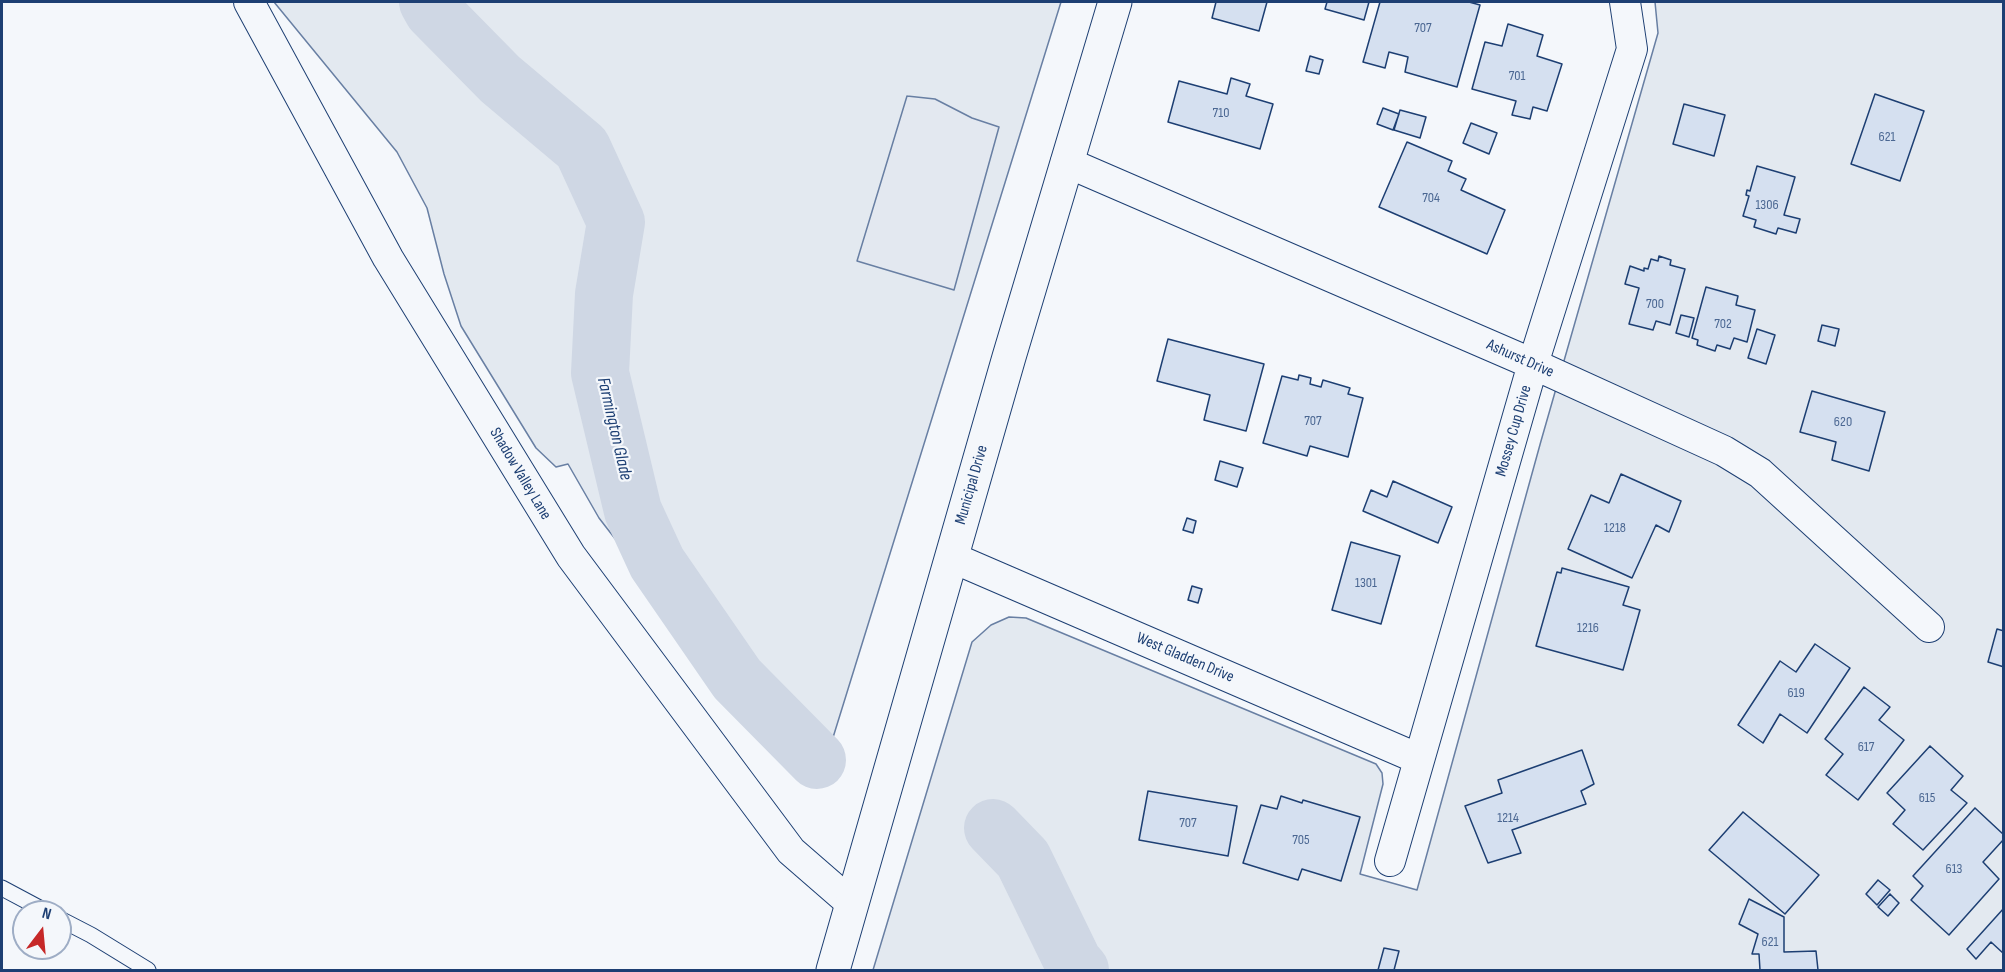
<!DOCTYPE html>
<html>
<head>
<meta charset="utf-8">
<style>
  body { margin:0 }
  #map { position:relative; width:2005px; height:972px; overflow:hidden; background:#f4f7fb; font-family:"Sofia Sans Condensed",sans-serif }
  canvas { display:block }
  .frame { position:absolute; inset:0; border:3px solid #1d3f73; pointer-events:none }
  .north { position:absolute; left:12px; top:900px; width:60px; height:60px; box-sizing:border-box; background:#f4f7fb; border:2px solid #9eadc5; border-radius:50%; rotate:16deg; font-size:16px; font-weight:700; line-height:24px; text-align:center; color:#1d3f73 }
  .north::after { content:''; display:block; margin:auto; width:21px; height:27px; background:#c62828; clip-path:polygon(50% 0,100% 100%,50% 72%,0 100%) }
</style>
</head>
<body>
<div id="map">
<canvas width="2005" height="972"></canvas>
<div class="frame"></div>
<div class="north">N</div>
</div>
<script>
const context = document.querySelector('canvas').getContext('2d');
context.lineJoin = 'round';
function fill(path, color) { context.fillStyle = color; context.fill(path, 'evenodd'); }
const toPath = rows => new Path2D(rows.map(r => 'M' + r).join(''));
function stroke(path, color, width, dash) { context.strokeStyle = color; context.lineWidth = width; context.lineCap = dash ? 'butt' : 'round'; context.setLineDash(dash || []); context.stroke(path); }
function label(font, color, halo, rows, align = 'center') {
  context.font = font + ' "Sofia Sans Condensed",sans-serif'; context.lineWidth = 4.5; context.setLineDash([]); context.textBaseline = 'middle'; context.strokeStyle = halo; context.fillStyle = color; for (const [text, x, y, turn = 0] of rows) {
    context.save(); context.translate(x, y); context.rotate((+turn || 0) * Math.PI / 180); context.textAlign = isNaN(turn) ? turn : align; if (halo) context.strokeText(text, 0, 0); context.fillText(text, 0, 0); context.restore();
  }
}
const green = toPath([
  [274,2,412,2,433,28,540,126,577,164,597,202,605,230,595,295,589,364,603,436,627,518,642,556,740,689,778,736,799,757,814,765,819,754,778,704,714,630,665,564,646,525,630,476,616,418,609,375,628,222,618,193,591,144,578,131,539,98,463,28,437,2,1061,2,822,773,787,761,599,518,568,464,556,467,536,448,461,326,444,274,427,208,397,152,274,2],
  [1655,2,2003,2,2003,970,1087,970,1079,961,1033,865,998,823,988,834,1007,853,1017,874,1042,909,1048,928,1073,970,873,970,972,642,991,625,1009,617,1026,618,1376,764,1382,773,1383,784,1360,874,1417,890,1541,441,1658,33,1655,2]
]);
const parking = toPath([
  [907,96,935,99,972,118,999,127,954,290,857,261,907,96]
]);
const river = toPath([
  [428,2,433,11,500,79,582,148,616,222,604,294,600,373,633,511,657,563,737,679,817,760],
  [993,828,1023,859,1073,962,1080,970]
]);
const building = toPath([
  [1216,2,1267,2,1259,31,1212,18,1216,2],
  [1327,2,1369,2,1364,20,1325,9,1327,2],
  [1380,2,1469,2,1480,5,1457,87,1405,72,1408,57,1389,52,1385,68,1363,62,1380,2],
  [1508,24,1543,35,1537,56,1562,64,1547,111,1533,107,1530,119,1512,115,1516,101,1472,89,1485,42,1502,46,1508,24],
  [1310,56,1323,60,1319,74,1306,71,1310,56],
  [1231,78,1250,84,1246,96,1273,104,1260,149,1168,122,1179,81,1227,94,1231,78],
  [1875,94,1924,111,1900,181,1851,164,1875,94],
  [1684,104,1725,115,1714,156,1673,144,1684,104],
  [1383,108,1399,114,1393,130,1377,124,1383,108],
  [1400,110,1426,117,1420,138,1394,130,1400,110],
  [1471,123,1497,133,1489,154,1463,143,1471,123],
  [1407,142,1452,161,1448,171,1466,179,1461,190,1505,210,1487,254,1379,207,1407,142],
  [1757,166,1795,177,1784,215,1800,219,1796,233,1778,228,1776,234,1754,227,1756,220,1743,216,1749,196,1746,195,1747,190,1750,191,1757,166],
  [1659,256,1671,260,1670,265,1685,269,1670,325,1656,321,1653,330,1629,324,1639,288,1625,284,1630,266,1644,271,1644,268,1648,269,1651,259,1658,261,1659,256],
  [1706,287,1738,296,1736,305,1755,310,1747,342,1734,338,1730,349,1717,345,1715,351,1697,345,1698,340,1692,338,1706,287],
  [1681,315,1694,318,1689,337,1676,333,1681,315],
  [1822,325,1839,329,1835,346,1818,341,1822,325],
  [1757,329,1775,335,1766,364,1748,358,1757,329],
  [1168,339,1264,364,1246,431,1204,420,1210,395,1157,381,1168,339],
  [1299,375,1311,378,1310,384,1321,387,1323,380,1350,388,1348,394,1363,398,1348,457,1310,446,1307,456,1263,443,1282,376,1298,380,1299,375],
  [1812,391,1885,412,1869,471,1832,460,1836,442,1800,432,1812,391],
  [1220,461,1243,468,1237,487,1215,480,1220,461],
  [1621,474,1681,501,1669,532,1656,525,1632,578,1568,549,1591,495,1609,503,1621,474],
  [1393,481,1452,507,1438,543,1363,511,1371,490,1387,497,1393,481],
  [1187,518,1196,521,1193,533,1183,530,1187,518],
  [1351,542,1400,556,1381,624,1332,610,1351,542],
  [1562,568,1629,587,1623,605,1640,610,1623,670,1536,646,1557,572,1561,573,1562,568],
  [1192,586,1202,589,1198,603,1188,600,1192,586],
  [1997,629,2004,631,2004,667,1988,662,1997,629],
  [1815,644,1850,668,1807,733,1780,714,1763,743,1738,725,1780,661,1796,672,1815,644],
  [1864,687,1890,707,1879,720,1904,740,1858,800,1826,775,1843,754,1825,739,1864,687],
  [1930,746,1963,776,1951,790,1967,803,1923,850,1893,824,1905,810,1887,793,1930,746],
  [1582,750,1594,784,1581,791,1586,804,1512,830,1521,853,1488,863,1465,806,1502,793,1498,780,1582,750],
  [1148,791,1237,806,1228,856,1139,840,1148,791],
  [1281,796,1302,803,1303,800,1360,817,1341,881,1302,869,1298,880,1243,863,1261,805,1277,809,1281,796],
  [1975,808,2004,835,2004,839,1983,862,1999,879,1949,935,1911,900,1923,886,1913,876,1975,808],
  [1743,812,1819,875,1785,914,1709,850,1743,812],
  [1878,880,1890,890,1877,905,1866,894,1878,880],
  [1890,894,1899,903,1888,916,1878,907,1890,894],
  [1749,899,1784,917,1784,952,1816,951,1818,970,1760,970,1759,954,1752,954,1758,934,1739,924,1749,899],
  [2004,908,2004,954,1991,942,1976,959,1967,949,2004,908],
  [1384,948,1399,951,1394,970,1378,970,1384,948]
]);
const service = toPath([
  [2,888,47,912],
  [60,919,91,935,148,970]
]);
const minor = toPath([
  [249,2,388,258,571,556,791,851,852,904],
  [1066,162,1533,364,1724,451,1760,473,1929,627],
  [951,557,1419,759],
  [1390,861,1533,364,1632,49,1625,2]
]);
const secondary = toPath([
  [833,970,1009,357,1115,2]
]);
const numberNames = [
  ["707",1423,28],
  ["701",1517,76],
  ["710",1221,113],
  ["621",1887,137],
  ["704",1431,198],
  ["1306",1767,205],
  ["700",1655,304],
  ["702",1723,324],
  ["707",1313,421],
  ["620",1843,422],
  ["1218",1615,528],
  ["1301",1366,583],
  ["1216",1588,628],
  ["619",1796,693],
  ["617",1866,747],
  ["615",1927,798],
  ["1214",1508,818],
  ["707",1188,823],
  ["705",1301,840],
  ["613",1954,869],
  ["621",1770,942]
];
const streetNames = [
  ["Ashurst Drive",1520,359,24],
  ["Mossey Cup Drive",1514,431,-74],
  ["Shadow Valley Lane",520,474,59],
  ["Municipal Drive",972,485,-74],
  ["West Gladden Drive",1185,658,23]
];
const waterNames = [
  ["Farmington Glade",614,429,77]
];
fill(green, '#e3e9f0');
stroke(green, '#687fa3', 1.5);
fill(parking, '#e3e8f0');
stroke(parking, '#687fa3', 1.5);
stroke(river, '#cfd7e4', 58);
fill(building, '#d5e0f0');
stroke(building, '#1d3f73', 1.5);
stroke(service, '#1d3f73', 17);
stroke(minor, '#1d3f73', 32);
stroke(secondary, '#1d3f73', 35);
stroke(service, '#f4f7fb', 15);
stroke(minor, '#f4f7fb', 30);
stroke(secondary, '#f4f7fb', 33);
label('14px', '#4b6792', null, numberNames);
label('16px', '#1d3f73', '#f4f7fb', streetNames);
label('italic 18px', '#1d3f73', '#f4f7fb', waterNames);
</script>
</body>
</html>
